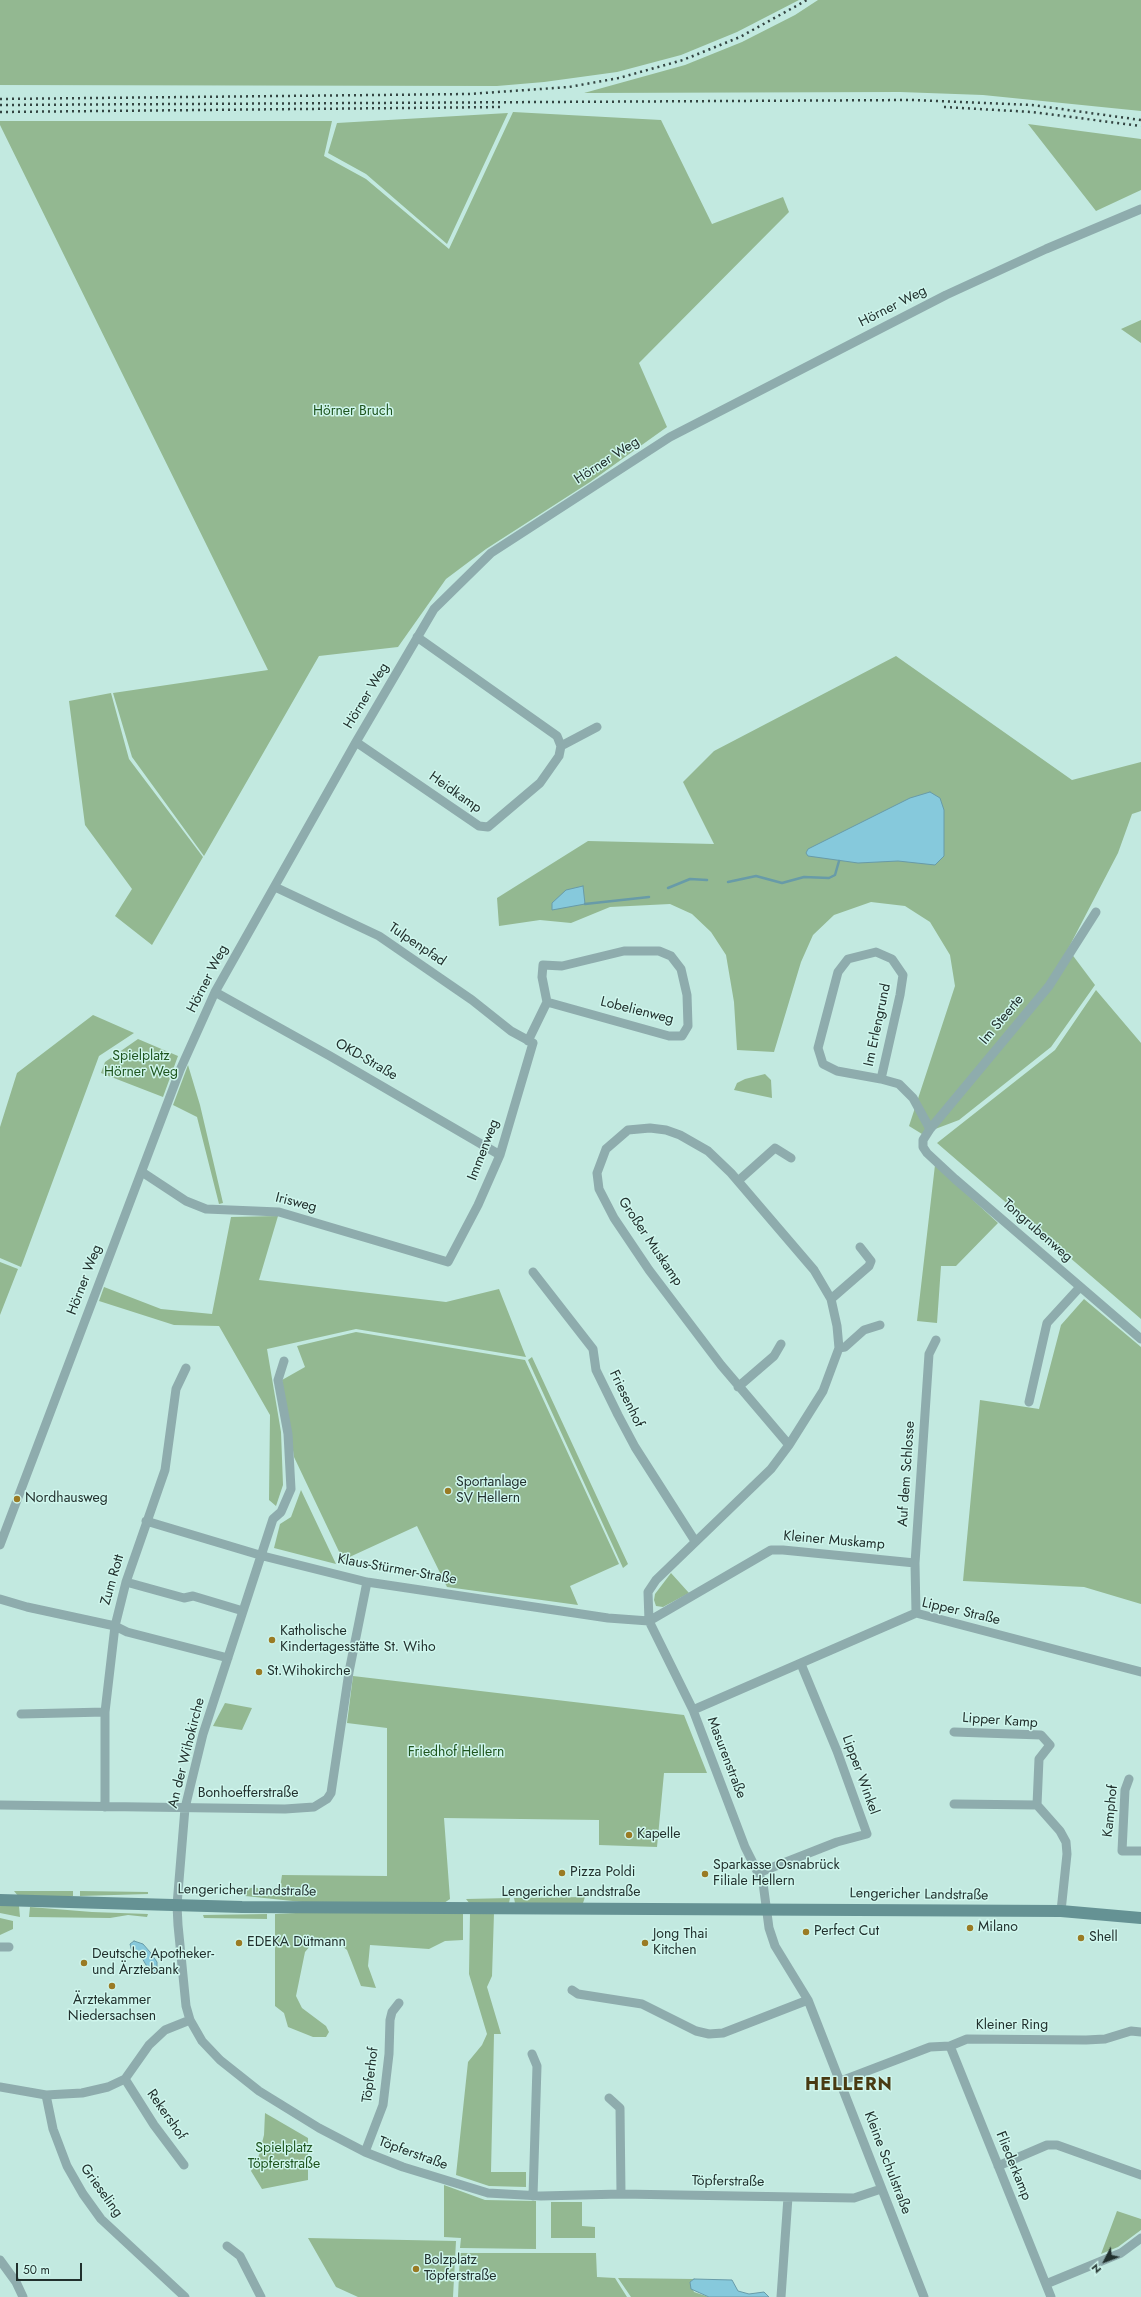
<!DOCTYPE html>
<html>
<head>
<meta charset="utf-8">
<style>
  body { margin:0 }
  #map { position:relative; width:1141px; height:2297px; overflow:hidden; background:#c2e9e0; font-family:Jost,sans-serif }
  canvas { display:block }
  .north { position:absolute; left:1085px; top:2241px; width:40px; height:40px; -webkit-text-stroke:3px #cff6ed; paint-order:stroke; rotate:228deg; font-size:11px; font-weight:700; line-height:16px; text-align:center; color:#21302d }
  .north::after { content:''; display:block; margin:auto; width:14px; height:18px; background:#21302d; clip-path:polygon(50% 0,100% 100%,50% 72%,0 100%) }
  .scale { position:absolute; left:16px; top:2263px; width:66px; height:18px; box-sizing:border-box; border:2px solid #21302d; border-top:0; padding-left:5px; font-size:12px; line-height:14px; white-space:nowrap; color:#21302d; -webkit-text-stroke:3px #cff6ed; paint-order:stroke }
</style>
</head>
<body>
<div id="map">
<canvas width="1141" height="2297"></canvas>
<div class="north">N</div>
<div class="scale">50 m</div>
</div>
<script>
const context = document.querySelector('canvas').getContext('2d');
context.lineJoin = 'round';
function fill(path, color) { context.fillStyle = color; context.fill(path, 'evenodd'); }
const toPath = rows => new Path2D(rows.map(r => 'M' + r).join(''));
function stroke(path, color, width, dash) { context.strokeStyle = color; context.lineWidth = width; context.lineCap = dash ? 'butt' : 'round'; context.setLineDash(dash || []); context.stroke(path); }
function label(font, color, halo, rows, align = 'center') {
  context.font = font + ' Jost,sans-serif'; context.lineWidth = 3; context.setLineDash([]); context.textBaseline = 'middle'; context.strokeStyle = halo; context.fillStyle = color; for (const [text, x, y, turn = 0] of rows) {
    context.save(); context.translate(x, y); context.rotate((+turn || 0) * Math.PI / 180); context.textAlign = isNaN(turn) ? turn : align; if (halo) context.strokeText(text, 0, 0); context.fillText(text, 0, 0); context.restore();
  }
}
const green = toPath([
  [0,0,799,0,737,32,681,55,617,72,544,82,497,86,0,85],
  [818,0,1141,0,1141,111,983,95,900,92,584,93,685,65,742,42,795,15],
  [513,112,661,120,712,224,783,197,789,212,639,363,667,427,590,482,486,549,446,579,398,647,319,656,204,856,132,757,113,693,268,670,0,125,0,121,332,121,324,156,366,179,449,249],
  [508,113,447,244,366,174,328,153,337,123],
  [1028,124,1141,139,1141,190,1096,211],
  [1141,320,1141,343,1121,329],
  [896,656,1072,780,1141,762,1141,811,1132,814,1118,853,1068,949,1095,985,1051,1047,959,1120,922,1134,909,1126,955,986,950,955,930,922,905,906,871,902,834,915,813,935,801,962,774,1052,737,1050,734,1002,726,955,711,932,692,914,670,904,610,907,571,923,540,920,499,926,497,898,588,841,714,844,683,782,714,751],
  [111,693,129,759,203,857,152,945,115,916,132,889,85,825,69,701],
  [1096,990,1141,1043,1141,1319,937,1143,1055,1050],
  [93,1015,134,1033,99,1056,21,1267,0,1258,0,1127,17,1073],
  [138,1039,178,1056,163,1097,101,1073,105,1062],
  [188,1065,200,1105,223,1203,219,1204,197,1117,173,1105],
  [765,1074,771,1080,772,1098,734,1090,737,1083,745,1079],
  [935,1165,998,1223,956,1266,941,1266,937,1323,917,1321],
  [278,1216,259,1280,446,1302,499,1289,526,1357,356,1329,267,1349,281,1432,283,1485,276,1506,269,1500,270,1415,219,1326,174,1325,99,1301,104,1287,161,1309,212,1314,231,1217],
  [0,1262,18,1269,0,1315],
  [1084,1299,1141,1347,1141,1604,1084,1587,963,1581,980,1400,1039,1409,1061,1325],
  [356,1332,525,1360,619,1564,570,1586,578,1605,447,1587,417,1526,343,1560,294,1457,282,1380,305,1367,297,1346],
  [532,1357,628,1564,623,1568,528,1360],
  [301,1490,336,1564,274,1548,280,1524,291,1517],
  [671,1573,689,1593,663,1607,656,1606,654,1600,655,1594],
  [353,1676,684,1715,707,1773,664,1773,657,1847,599,1845,599,1820,444,1818,450,1899,444,1903,302,1902,245,1896,245,1888,280,1888,282,1875,387,1876,387,1728,347,1723],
  [225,1703,252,1708,242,1730,213,1726],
  [14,1891,73,1891,73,1896,19,1897],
  [80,1891,148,1892,148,1894,80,1896],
  [585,1897,583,1903,515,1903,514,1898],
  [510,1898,509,1903,470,1904,466,1899],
  [0,1906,19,1906,20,1917,0,1913],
  [30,1907,92,1912,148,1914,147,1917,128,1915,110,1918,29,1917],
  [338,1911,463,1913,463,1940,445,1941,429,1949,370,1945,368,1966,376,1988,361,1986,347,1950,342,1946,316,1939,305,1952,296,1996,302,2008,326,2026,329,2032,326,2037,313,2037,288,2027,284,2013,275,2006,275,1914],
  [470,1913,494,1913,492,1976,487,1987,501,2034,494,2034,491,2172,526,2172,526,2187,489,2186,456,2175,468,2062,482,2045,487,2034,469,1974],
  [267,1914,267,1919,204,1918,203,1915],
  [0,1918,13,1921,13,1929,0,1935],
  [265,2113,308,2138,308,2180,262,2189,251,2171,259,2155,264,2135],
  [444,2185,485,2200,536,2201,536,2249,460,2248,461,2238,444,2237],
  [551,2202,582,2202,582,2226,595,2227,595,2238,551,2238],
  [1117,2211,1141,2219,1141,2230,1118,2247,1101,2254],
  [308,2238,456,2241,453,2297,358,2297,336,2287],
  [460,2253,596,2253,597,2277,615,2278,627,2297,458,2297],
  [618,2278,694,2279,690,2282,694,2292,709,2297,631,2297]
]);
const water = toPath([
  [930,792,940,798,944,810,944,856,935,865,898,861,858,863,808,856,806,853,808,849,910,798,930,792],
  [583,886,585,904,552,910,552,903,566,890,583,886],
  [134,1941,143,1944,150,1952,157,1962,157,1971,155,1973,149,1970,142,1958,132,1952,130,1944,134,1941],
  [694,2279,732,2280,738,2291,749,2294,764,2292,769,2297,709,2297,691,2289,690,2282,694,2279]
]);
const stream = toPath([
  [728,882,756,876,782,883,804,877,829,878,835,875,839,861],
  [668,888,690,879,707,880],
  [585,904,649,897]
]);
const minor = toPath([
  [417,637,557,736,561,746],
  [356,742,479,826,488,827,540,783,559,756,561,746,597,727],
  [1096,912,1049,986,930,1129,923,1140,923,1147,927,1153,955,1179,1141,1339],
  [215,992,330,1056,500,1155],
  [528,1041,547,1002,542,977,543,965,562,966,624,951,659,951,671,956,681,969,687,995,688,1026,682,1036,669,1036,547,1002],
  [881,1079,837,1071,823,1064,818,1048,838,972,848,959,876,952,892,959,903,975,900,995,881,1079,899,1084,913,1098,930,1129],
  [142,1172,186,1201,206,1209,279,1212,448,1262,478,1205,500,1155,533,1043,511,1031,472,1000,379,936,275,887],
  [738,1181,775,1148,791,1158],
  [533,1272,593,1349,596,1370,618,1415,635,1447,695,1541],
  [831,1299,869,1266,871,1261,860,1247],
  [839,1348,845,1347,864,1330,880,1325],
  [284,1361,278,1380,288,1434,291,1489,281,1512,273,1519,203,1734,185,1808,177,1905,178,1925,186,2006,190,2020,202,2041,220,2060,259,2091,319,2128,365,2152,403,2167,488,2193,541,2196,621,2194,854,2198,881,2189],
  [738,1387,774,1356,781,1344],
  [1029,1402,1047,1323,1080,1287],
  [789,1445,721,1365,649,1270,614,1218,599,1189,597,1173,606,1149,628,1130,650,1128,666,1130,680,1135,708,1151,731,1173,814,1270,831,1299,837,1326,839,1348,823,1391,789,1445,771,1469,656,1580,648,1592,649,1621,693,1710,745,1847,763,1883,769,1928,775,1946,808,2000,924,2297],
  [146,1521,263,1556,367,1582,608,1618,649,1621],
  [0,1545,180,1070,215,992,356,742,434,609,491,553,670,437,946,295,1046,249,1141,209],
  [126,1582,184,1598,193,1596,243,1611],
  [0,1599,27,1607,115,1626,127,1632,228,1658],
  [916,1613,915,1563,929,1354,936,1340],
  [649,1621,771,1550,783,1550,915,1563],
  [693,1710,916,1613,1141,1672],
  [21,1714,105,1712],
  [954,1732,1041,1735,1050,1745,1039,1759,1037,1805,1060,1831,1066,1842,1067,1854,1061,1911],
  [1129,1779,1125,1790,1122,1851,1141,1851],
  [954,1804,1037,1805],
  [0,1805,285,1809,314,1807,327,1799,331,1793,349,1672,367,1582],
  [105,1807,105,1712,115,1626,126,1582,165,1470,176,1389,186,1368],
  [758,1873,837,1842,867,1834,837,1751,801,1664],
  [0,1947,9,1947],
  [572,1990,578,1994,642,2004,696,2031,709,2034,723,2033,808,2000],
  [950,2046,1051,2297],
  [532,2054,537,2066,533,2196],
  [125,2079,154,2125,184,2165],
  [841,2081,930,2047,950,2046,967,2039,1086,2040,1105,2039,1131,2031,1141,2032],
  [0,2087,46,2095,82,2093,108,2087,125,2079,149,2045,165,2030,190,2020],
  [46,2095,53,2129,67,2166,83,2194,101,2219,185,2297],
  [609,2098,620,2108,621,2194],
  [365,2152,383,2105,389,2054,390,2020,392,2012,399,2003],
  [998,2166,1047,2145,1057,2145,1141,2175],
  [227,2246,240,2256,261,2297],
  [0,2260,16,2282,23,2297],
  [1046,2284,1121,2253,1141,2238],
  [781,2297,788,2197]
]);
const secondary = toPath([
  [0,1900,242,1907,1061,1911,1141,1918]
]);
const rail = toPath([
  [0,99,469,94,569,87,619,78,683,60,740,37,807,0],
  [0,105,911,100,1032,105,1141,120],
  [944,107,1032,112,1141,126],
  [0,112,504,107]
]);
const markers = [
  [448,1491,4,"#9a7b24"],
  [17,1499,4,"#9a7b24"],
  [272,1640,4,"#9a7b24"],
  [259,1672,4,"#9a7b24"],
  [629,1835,4,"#9a7b24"],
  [562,1873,4,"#9a7b24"],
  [705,1874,4,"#9a7b24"],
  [970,1928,4,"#9a7b24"],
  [806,1932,4,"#9a7b24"],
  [1081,1938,4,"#9a7b24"],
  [239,1943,4,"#9a7b24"],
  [645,1943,4,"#9a7b24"],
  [84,1963,4,"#9a7b24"],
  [112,1986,4,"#9a7b24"],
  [416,2269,4,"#9a7b24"]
];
const streetNames = [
  ["Hörner Weg",893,307,-27],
  ["Hörner Weg",607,461,-33],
  ["Hörner Weg",367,696,-59],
  ["Heidkamp",455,793,35],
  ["Tulpenpfad",417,945,34],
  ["Hörner Weg",208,979,-63],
  ["Lobelienweg",637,1011,14],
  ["Im Steerte",1002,1020,-50],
  ["Im Erlengrund",878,1025,-78],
  ["OKD-Straße",366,1060,30],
  ["Immenweg",484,1150,-69],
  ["Irisweg",296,1203,14],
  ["Tongrubenweg",1037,1231,41],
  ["Großer Muskamp",650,1242,56],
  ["Hörner Weg",85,1280,-69],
  ["Friesenhof",626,1399,64],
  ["Auf dem Schlosse",907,1474,-86],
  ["Kleiner Muskamp",834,1541,5],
  ["Klaus-Stürmer-Straße",397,1570,10],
  ["Zum Rott",113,1580,-74],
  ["Lipper Straße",961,1612,13],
  ["Lipper Kamp",1000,1721,4],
  ["An der Wihokirche",187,1753,-76],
  ["Masurenstraße",726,1758,69],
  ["Lipper Winkel",860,1775,70],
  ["Bonhoefferstraße",248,1794],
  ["Kamphof",1111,1811,-84],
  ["Lengericher Landstraße",247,1891,1],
  ["Lengericher Landstraße",571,1893],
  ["Lengericher Landstraße",919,1895,1],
  ["Kleiner Ring",1012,2026],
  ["Töpferhof",371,2075,-83],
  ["Rekershof",166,2115,55],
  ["Töpferstraße",413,2154,20],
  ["Kleine Schulstraße",887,2163,69],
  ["Fliederkamp",1013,2166,68],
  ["Töpferstraße",728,2182,1],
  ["Grieseling",101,2191,54]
];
const parkNames = [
  ["Hörner Bruch",353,412],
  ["Spielplatz",141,1057],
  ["Hörner Weg",141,1073],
  ["Friedhof Hellern",456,1753],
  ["Spielplatz",284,2149],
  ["Töpferstraße",284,2165]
];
const poiNames = [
  ["Sportanlage",456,1483],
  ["SV Hellern",456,1499],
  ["Nordhausweg",25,1499],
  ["Katholische",280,1632],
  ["Kindertagesstätte St. Wiho",280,1648],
  ["St.Wihokirche",267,1672],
  ["Kapelle",637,1835],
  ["Sparkasse Osnabrück",713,1866],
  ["Filiale Hellern",713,1882],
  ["Pizza Poldi",570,1873],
  ["Milano",978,1928],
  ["Perfect Cut",814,1932],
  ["Jong Thai",653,1935],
  ["Kitchen",653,1951],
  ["Shell",1089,1938],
  ["EDEKA Dütmann",247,1943],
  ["Deutsche Apotheker-",92,1955],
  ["und Ärztebank",92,1971],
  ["Ärztekammer",112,2001,"center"],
  ["Niedersachsen",112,2017,"center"],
  ["Bolzplatz",424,2261],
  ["Töpferstraße",424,2277]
];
const districtNames = [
  ["HELLERN",849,2086]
];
fill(green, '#93b891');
fill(water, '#86c9dc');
stroke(water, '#689ba8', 1);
stroke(stream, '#689ba8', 2.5);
stroke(minor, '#8eacad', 9);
stroke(secondary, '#659294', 12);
stroke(rail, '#334441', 2.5, [2, 4]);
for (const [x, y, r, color] of markers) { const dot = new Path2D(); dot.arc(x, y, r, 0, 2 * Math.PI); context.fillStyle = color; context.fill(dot); stroke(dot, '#cff6ed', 1.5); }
label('14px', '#21302d', '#cff6ed', streetNames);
label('14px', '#1e541e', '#cff6ed', parkNames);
label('14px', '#21302d', '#cff6ed', poiNames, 'left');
context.letterSpacing = '1px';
label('bold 18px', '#493a12', '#cff6ed', districtNames);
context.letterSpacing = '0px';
</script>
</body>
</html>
